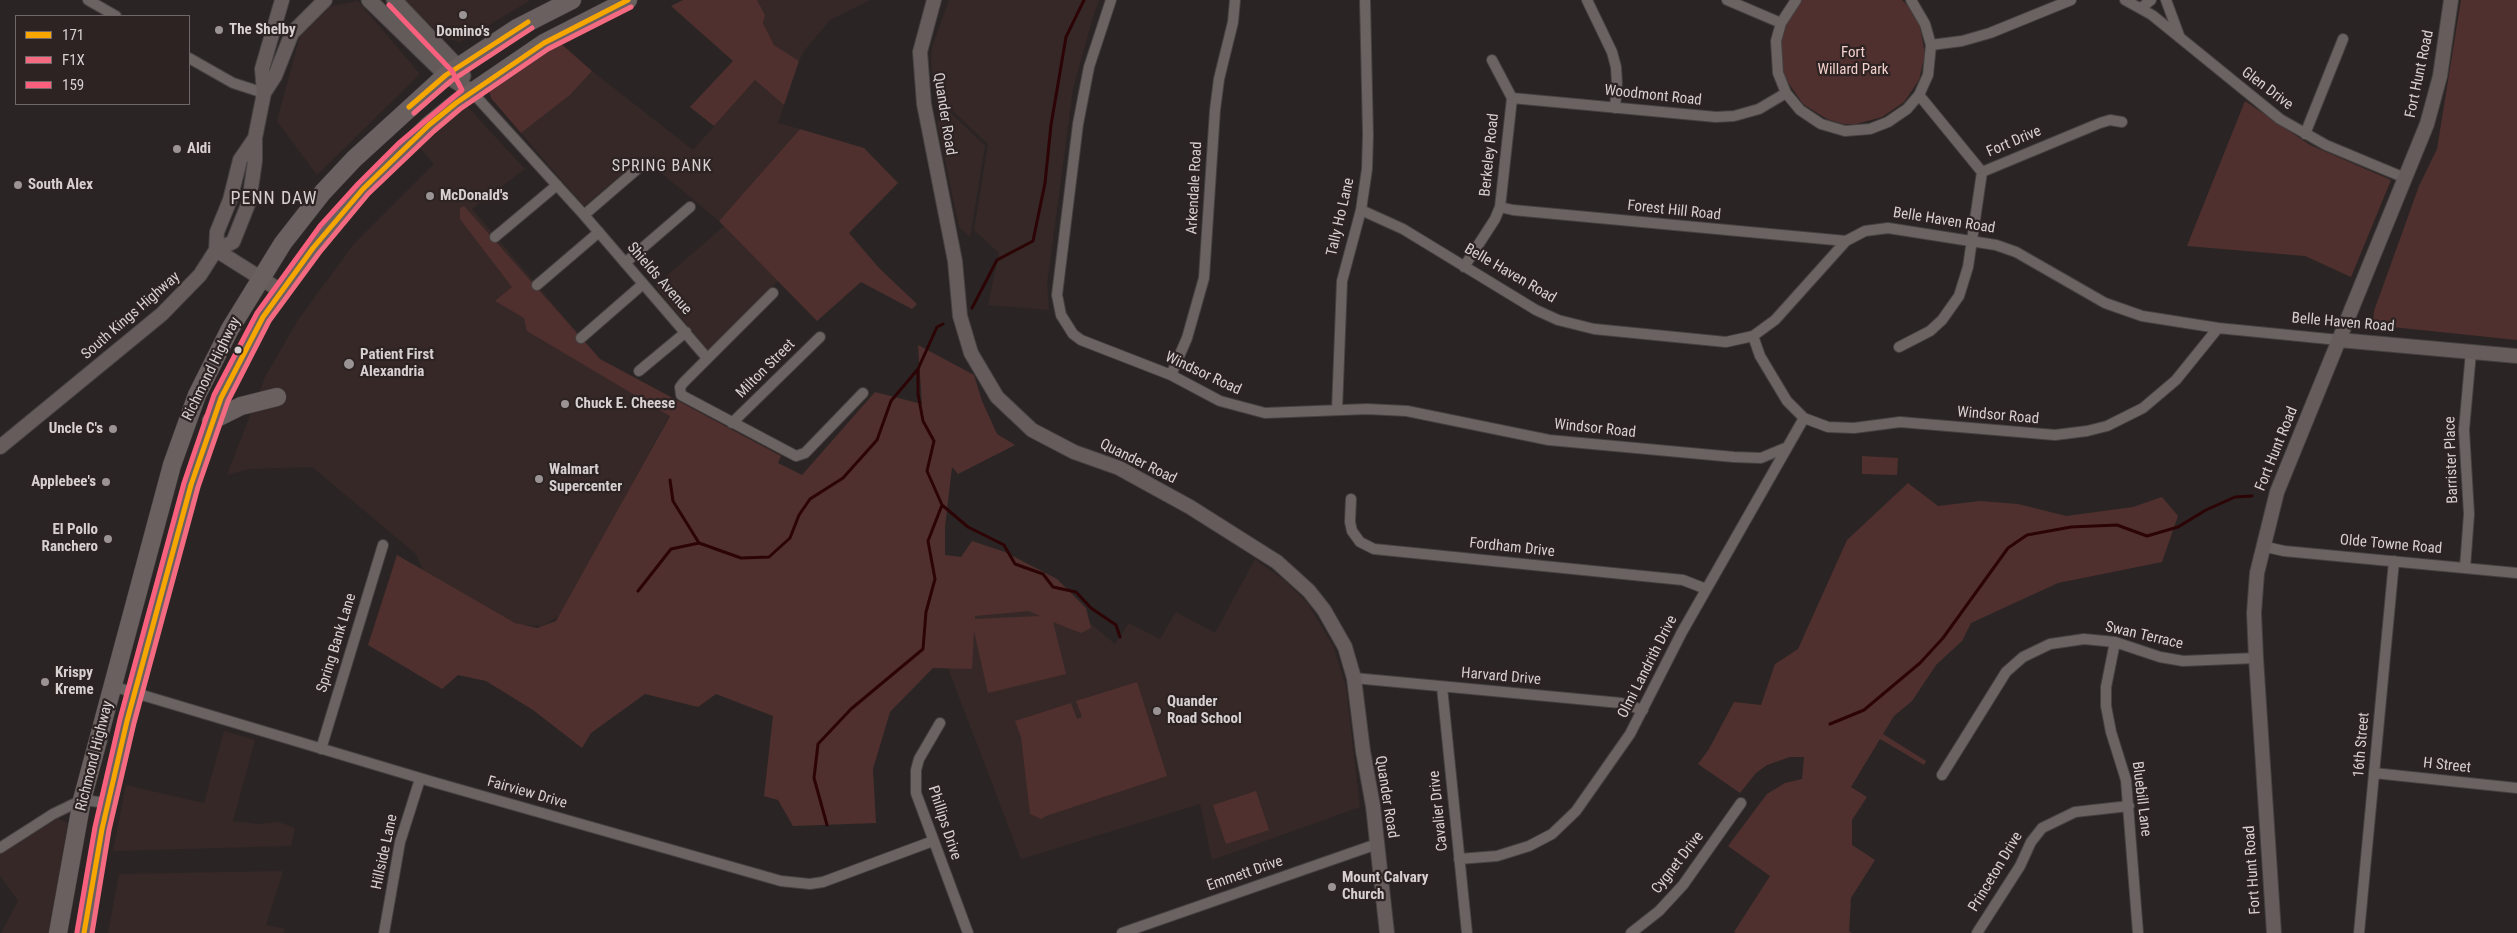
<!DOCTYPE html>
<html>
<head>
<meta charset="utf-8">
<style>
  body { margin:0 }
  #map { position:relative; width:2517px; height:933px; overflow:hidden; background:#2a2524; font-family:"Roboto Condensed",sans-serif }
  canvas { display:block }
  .legend { position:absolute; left:15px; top:15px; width:175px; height:90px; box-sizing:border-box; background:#2c2322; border:1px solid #706868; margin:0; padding:6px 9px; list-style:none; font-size:15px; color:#d6d0d0 }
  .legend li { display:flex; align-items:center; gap:10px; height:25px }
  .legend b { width:25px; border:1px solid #706868 }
</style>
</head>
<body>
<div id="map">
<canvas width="2517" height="933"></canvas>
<ul class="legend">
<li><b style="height:6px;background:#f7a600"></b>171</li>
<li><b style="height:6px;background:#f46a80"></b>F1X</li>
<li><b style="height:6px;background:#f8607d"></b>159</li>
</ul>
</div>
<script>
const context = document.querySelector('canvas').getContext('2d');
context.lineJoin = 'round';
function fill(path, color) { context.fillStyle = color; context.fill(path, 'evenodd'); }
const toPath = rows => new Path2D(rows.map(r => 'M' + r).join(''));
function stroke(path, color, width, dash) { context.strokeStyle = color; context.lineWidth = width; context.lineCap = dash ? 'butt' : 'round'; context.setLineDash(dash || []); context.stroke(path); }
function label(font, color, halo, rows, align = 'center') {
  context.font = font + ' "Roboto Condensed",sans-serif'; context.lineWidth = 4.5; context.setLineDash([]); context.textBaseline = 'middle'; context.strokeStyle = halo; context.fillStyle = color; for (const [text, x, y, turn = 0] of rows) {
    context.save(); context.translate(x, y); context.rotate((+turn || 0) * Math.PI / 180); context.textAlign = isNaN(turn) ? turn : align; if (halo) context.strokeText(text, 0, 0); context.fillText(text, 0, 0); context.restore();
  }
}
const built = toPath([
  [404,0,531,0,460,42,444,38],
  [757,0,870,0,830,20,804,51,799,61,774,45,763,23,765,15],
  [949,0,1099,0,1093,17,1073,89,1047,284,1049,310,988,305,999,253,974,230,988,144,952,110,950,112,985,146,970,237,959,227,937,122,939,120,931,65,932,47],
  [358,1,420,74,317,175,277,121,300,36,331,6],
  [592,71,693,150,755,80,784,105,778,123,800,129,719,221,642,157,584,206,521,133,570,95],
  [467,106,525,169,472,209,604,364,676,403,570,599,558,617,542,626,519,625,432,579,424,572,416,554,312,467,249,469,227,475,265,377,298,320,353,245,434,164,415,142],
  [724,226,778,281,709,351,655,286],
  [1255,559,1285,581,1308,604,1333,646,1346,687,1360,807,1212,860,1200,804,1021,859,931,624,1022,566,1115,644,1129,623,1160,639,1176,612,1215,633],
  [224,731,255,740,233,821,258,824,279,822,295,828,291,846,113,851,126,785,204,803],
  [58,818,68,823,49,933,1,933,18,901,0,876,0,853],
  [283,871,266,925,285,929,284,933,108,933,119,874]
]);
const green = toPath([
  [683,0,757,0,765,15,763,23,774,45,799,61,784,105,755,80,714,126,690,107,733,61,671,6],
  [1802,0,1902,0,1906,4,1915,15,1920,27,1925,54,1919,80,1904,102,1882,117,1856,124,1843,124,1827,119,1803,104,1785,78,1780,48,1787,19],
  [2461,0,2517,0,2517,340,2373,325,2374,311,2419,186,2437,149],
  [559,42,592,71,570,95,521,133,491,98,489,90],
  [2245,101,2310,145,2391,180,2351,277,2305,256,2187,246],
  [800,129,864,148,898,183,849,233,879,268,917,304,912,309,861,282,817,321,719,221],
  [464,206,600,359,781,456,778,463,802,475,875,392,922,404,918,345,974,375,982,401,997,434,1015,445,958,474,952,467,945,527,945,555,961,557,972,541,1005,552,1057,579,1086,608,1091,628,1081,633,1053,622,1066,674,988,693,974,631,972,669,933,668,890,712,873,769,876,823,793,826,778,800,764,796,773,716,716,694,698,707,645,694,591,733,582,748,533,710,486,681,458,675,442,689,368,645,397,555,515,623,537,628,556,621,670,416,527,331,524,318,495,301,512,287,460,219,460,208],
  [1029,611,1040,616,975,619,975,616],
  [1862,456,1898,458,1897,475,1862,474],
  [1908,483,1938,506,1980,501,2018,504,2066,516,2133,507,2162,497,2178,516,2162,562,2058,583,1971,623,1962,641,1936,665,1912,701,1894,716,1883,734,1926,761,1924,765,1880,739,1851,787,1867,797,1852,820,1852,845,1875,860,1851,898,1849,931,1852,933,1736,933,1734,932,1770,876,1728,846,1767,794,1785,783,1802,779,1804,757,1790,757,1767,765,1756,773,1740,793,1698,764,1709,749,1734,702,1761,705,1775,664,1798,649,1847,540],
  [1137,682,1167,776,1046,816,1041,819,1030,814,1021,737,1015,721,1071,703,1077,719,1082,717,1076,701],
  [1256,791,1269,830,1226,844,1213,805]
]);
const stream = toPath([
  [972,308,997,260,1033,241,1045,183,1051,125,1066,37,1084,0],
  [670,480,673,501,699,543,741,558,769,557,790,538,799,515,810,499,843,478,877,440,891,401,918,369],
  [942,505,968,527,1004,545,1015,564,1043,574,1053,587,1076,592,1091,608,1116,625,1120,637],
  [638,591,671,549,699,543],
  [1830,724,1864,710,1920,663,1943,638,2008,548,2027,535,2071,527,2117,525,2147,536,2178,527,2206,510,2235,497,2252,496],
  [827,825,814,778,818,744,851,709,923,649,926,612,935,579,928,541,942,505,927,471,934,441,923,421,918,394,918,369,937,327,943,324]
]);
const street = toPath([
  [88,0,116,16],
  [1111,0,1089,67,1078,124,1057,295,1061,315,1073,334,1081,340,1171,375,1220,401,1265,413,1367,409,1407,411,1549,440,1734,457,1761,458,1785,448],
  [1587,0,1612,52,1616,67,1617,83,1615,108],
  [1727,0,1781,23],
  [1796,0,1781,23,1776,41,1778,73,1786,93,1800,110,1821,124,1845,131,1870,129,1888,122,1907,109,1919,95,1928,75,1931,45,1925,24,1911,0],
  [2125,0,2152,15,2280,119,2326,145,2405,178],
  [2166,0,2180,38],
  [2141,8,2151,0],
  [1931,45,1962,41,1990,33,2071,0],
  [189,58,233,83,264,93],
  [1492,60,1512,98],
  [472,92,584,215,707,358],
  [1919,95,1982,172],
  [1512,98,1716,117,1734,116,1759,109,1786,93],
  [2305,134,2343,39],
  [1982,172,2100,123,2110,120,2122,122],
  [1500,207,1513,210,1846,241],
  [1361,210,1403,229,1536,310,1558,320,1594,329,1726,342,1753,336,1775,320,1846,241,1865,231,1888,228,1996,245,2016,252,2105,303,2142,316,2218,328,2339,340],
  [584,215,642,165],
  [495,237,557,185],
  [625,263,690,207],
  [1464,267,1495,219,1500,207,1512,98],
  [537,285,599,232],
  [773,293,684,382,680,387,681,395,796,456,805,453,863,393],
  [1753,336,1760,356,1787,401,1804,418,1828,427,1854,428,1900,422,2055,435,2087,431,2107,426,2143,408,2176,380,2218,328],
  [581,338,643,284],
  [1899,347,1930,331,1942,320,1959,296,1968,267,1982,172],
  [639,371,686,332],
  [1171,375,1187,338,1204,278,1215,110,1219,79,1233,22,1235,0],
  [1337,410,1342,281,1361,210,1367,169,1368,135,1365,0],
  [732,423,820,337],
  [1351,499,1350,522,1352,531,1360,542,1374,549,1683,580,1706,589],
  [2262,546,2284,551,2517,573],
  [2465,568,2469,514,2464,430,2471,352],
  [2115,642,2106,687,2106,706,2111,732,2126,780,2138,933],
  [1354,678,1621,703,1643,710],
  [112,686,433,782,781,881,810,884,823,882,933,841],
  [1442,687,1467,933],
  [940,723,919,759,916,770,916,793,968,933],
  [321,749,383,545],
  [2374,773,2517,788],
  [1942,775,2006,672,2023,657,2050,644,2084,639,2115,642,2160,657,2183,661,2256,658],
  [0,848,53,814,82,800,108,803],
  [1459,859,1497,856,1529,846,1552,834,1576,811,1630,734,1682,632,1804,418],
  [384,933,400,842,420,779],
  [1122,933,1377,844],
  [1631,933,1659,911,1683,885,1741,803],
  [1977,933,2020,866,2031,842,2042,828,2075,812,2129,806],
  [2359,933,2394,561]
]);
const secondary = toPath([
  [934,0,920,52,924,104,955,261,960,316,971,353,997,397,1032,430,1074,452,1119,468,1190,507,1277,562,1309,591,1324,610,1345,647,1354,678,1363,751,1373,806,1387,933],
  [264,93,275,76,292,33,325,0],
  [216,250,233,242,249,202,255,161,255,138,264,93,262,69,282,0],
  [216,250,281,291],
  [2339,340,2517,356],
  [0,447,162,314,200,275,216,250,217,232,230,200,240,160,255,138],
  [2274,933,2256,658,2254,613,2257,573,2277,492,2427,124,2440,76,2451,0]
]);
const primary = toPath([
  [369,0,446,75,472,92],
  [394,0,458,67,463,76]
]);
const highway = toPath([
  [211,421,241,406,277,397],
  [58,933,82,800,172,465,197,395,230,329,283,243,323,192,354,159,446,75,517,28,572,0],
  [84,933,102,829,127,721,191,485,221,398,263,317,313,248,363,189,429,125,456,103,544,43,628,0]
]);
const bus1 = toPath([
  [409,107,446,75,528,22],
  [84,933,102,829,127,721,191,485,221,398,263,317,313,248,363,189,429,125,456,103,544,43,628,0]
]);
const bus2 = toPath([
  [414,113,451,81,532,28],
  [92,933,109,830,134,723,198,487,228,401,269,321,319,253,368,194,434,131,460,109,548,49,631,7]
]);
const bus3 = toPath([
  [77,932,95,827,120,719,184,483,214,395,257,313,320,226,358,184,398,144,462,90,452,71,389,5]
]);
const markers = [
  [463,15,5,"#9a9494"],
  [219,30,5,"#9a9494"],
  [177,149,5,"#9a9494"],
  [18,185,5,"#9a9494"],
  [430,196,5,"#9a9494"],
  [238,350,4.5,"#d6d0d0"],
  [349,364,6,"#9a9494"],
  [565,404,5,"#9a9494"],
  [113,429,5,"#9a9494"],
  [539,479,5,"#9a9494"],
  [106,482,5,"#9a9494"],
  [108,539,5,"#9a9494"],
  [45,682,5,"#9a9494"],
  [1157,711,5,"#9a9494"],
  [1332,887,5,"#9a9494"]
];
const poiNames = [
  ["The Shelby",229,30],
  ["Domino's",463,32,"center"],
  ["Aldi",187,149],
  ["South Alex",28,185],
  ["McDonald's",440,196],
  ["Patient First",360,355],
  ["Alexandria",360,372],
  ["Chuck E. Cheese",575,404],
  ["Uncle C's",103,429,"right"],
  ["Walmart",549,470],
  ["Supercenter",549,487],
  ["Applebee's",96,482,"right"],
  ["El Pollo",98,530,"right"],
  ["Ranchero",98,547,"right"],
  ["Krispy",55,673],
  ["Kreme",55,690],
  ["Quander",1167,702],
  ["Road School",1167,719],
  ["Mount Calvary",1342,878],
  ["Church",1342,895]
];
const parkNames = [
  ["Fort",1853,53],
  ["Willard Park",1853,70]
];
const streetNames = [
  ["Fort Hunt Road",2420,74,-78],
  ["Glen Drive",2267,89,37],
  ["Woodmont Road",1653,96,6],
  ["Quander Road",944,114,81],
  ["Fort Drive",2014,142,-23],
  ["Berkeley Road",1490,155,-84],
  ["Arkendale Road",1195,188,-87],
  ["Forest Hill Road",1674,211,6],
  ["Tally Ho Lane",1341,217,-77],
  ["Belle Haven Road",1944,221,9],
  ["Belle Haven Road",1510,274,30],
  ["Shields Avenue",659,279,49],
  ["South Kings Highway",131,316,-41],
  ["Belle Haven Road",2343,323,5],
  ["Richmond Highway",212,369,-64],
  ["Milton Street",766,369,-45],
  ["Windsor Road",1203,374,25],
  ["Windsor Road",1998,416,5],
  ["Windsor Road",1595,429,6],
  ["Fort Hunt Road",2277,449,-68],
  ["Barrister Place",2452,460,-92],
  ["Quander Road",1138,462,26],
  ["Olde Towne Road",2391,545,5],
  ["Fordham Drive",1512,548,6],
  ["Swan Terrace",2144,636,13],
  ["Spring Bank Lane",337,643,-73],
  ["Olmi Landrith Drive",1648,667,-63],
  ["Harvard Drive",1501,677,5],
  ["16th Street",2362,745,-85],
  ["Richmond Highway",95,756,-76],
  ["H Street",2447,766,6],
  ["Fairview Drive",527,793,16],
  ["Quander Road",1386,797,81],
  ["Bluebill Lane",2141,799,83],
  ["Cavalier Drive",1439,811,-96],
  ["Phillips Drive",944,823,72],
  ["Hillside Lane",385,852,-78],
  ["Cygnet Drive",1678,863,-52],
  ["Fort Hunt Road",2253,870,-94],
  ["Princeton Drive",1996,872,-59],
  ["Emmett Drive",1245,874,-19]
];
const neighbourhoodNames = [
  ["SPRING BANK",662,167]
];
const quarterNames = [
  ["PENN DAW",274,199]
];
fill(built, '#362827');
fill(green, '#4f302e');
stroke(stream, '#2c0406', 3);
stroke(street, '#454140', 12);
stroke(secondary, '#454140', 16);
stroke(primary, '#454140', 17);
stroke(highway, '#454140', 19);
stroke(street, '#6b6362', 10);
stroke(secondary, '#655c5b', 14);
stroke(primary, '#635b5a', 15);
stroke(highway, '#6a6060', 18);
stroke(bus1, '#f7a600', 5);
stroke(bus2, '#f46a80', 5);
stroke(bus3, '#f8607d', 5);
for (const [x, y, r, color] of markers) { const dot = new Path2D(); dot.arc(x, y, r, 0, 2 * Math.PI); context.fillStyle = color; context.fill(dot); stroke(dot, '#2c2322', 2); }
label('bold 15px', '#d6d0d0', '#2c2322', poiNames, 'left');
label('15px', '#f4d0cc', '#2c2322', parkNames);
label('15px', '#d6d0d0', '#2c2322', streetNames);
context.letterSpacing = '1px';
label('16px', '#d6d0d0', '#2c2322', neighbourhoodNames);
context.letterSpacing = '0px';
context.letterSpacing = '1px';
label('18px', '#d6d0d0', '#2c2322', quarterNames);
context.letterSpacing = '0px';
</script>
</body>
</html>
